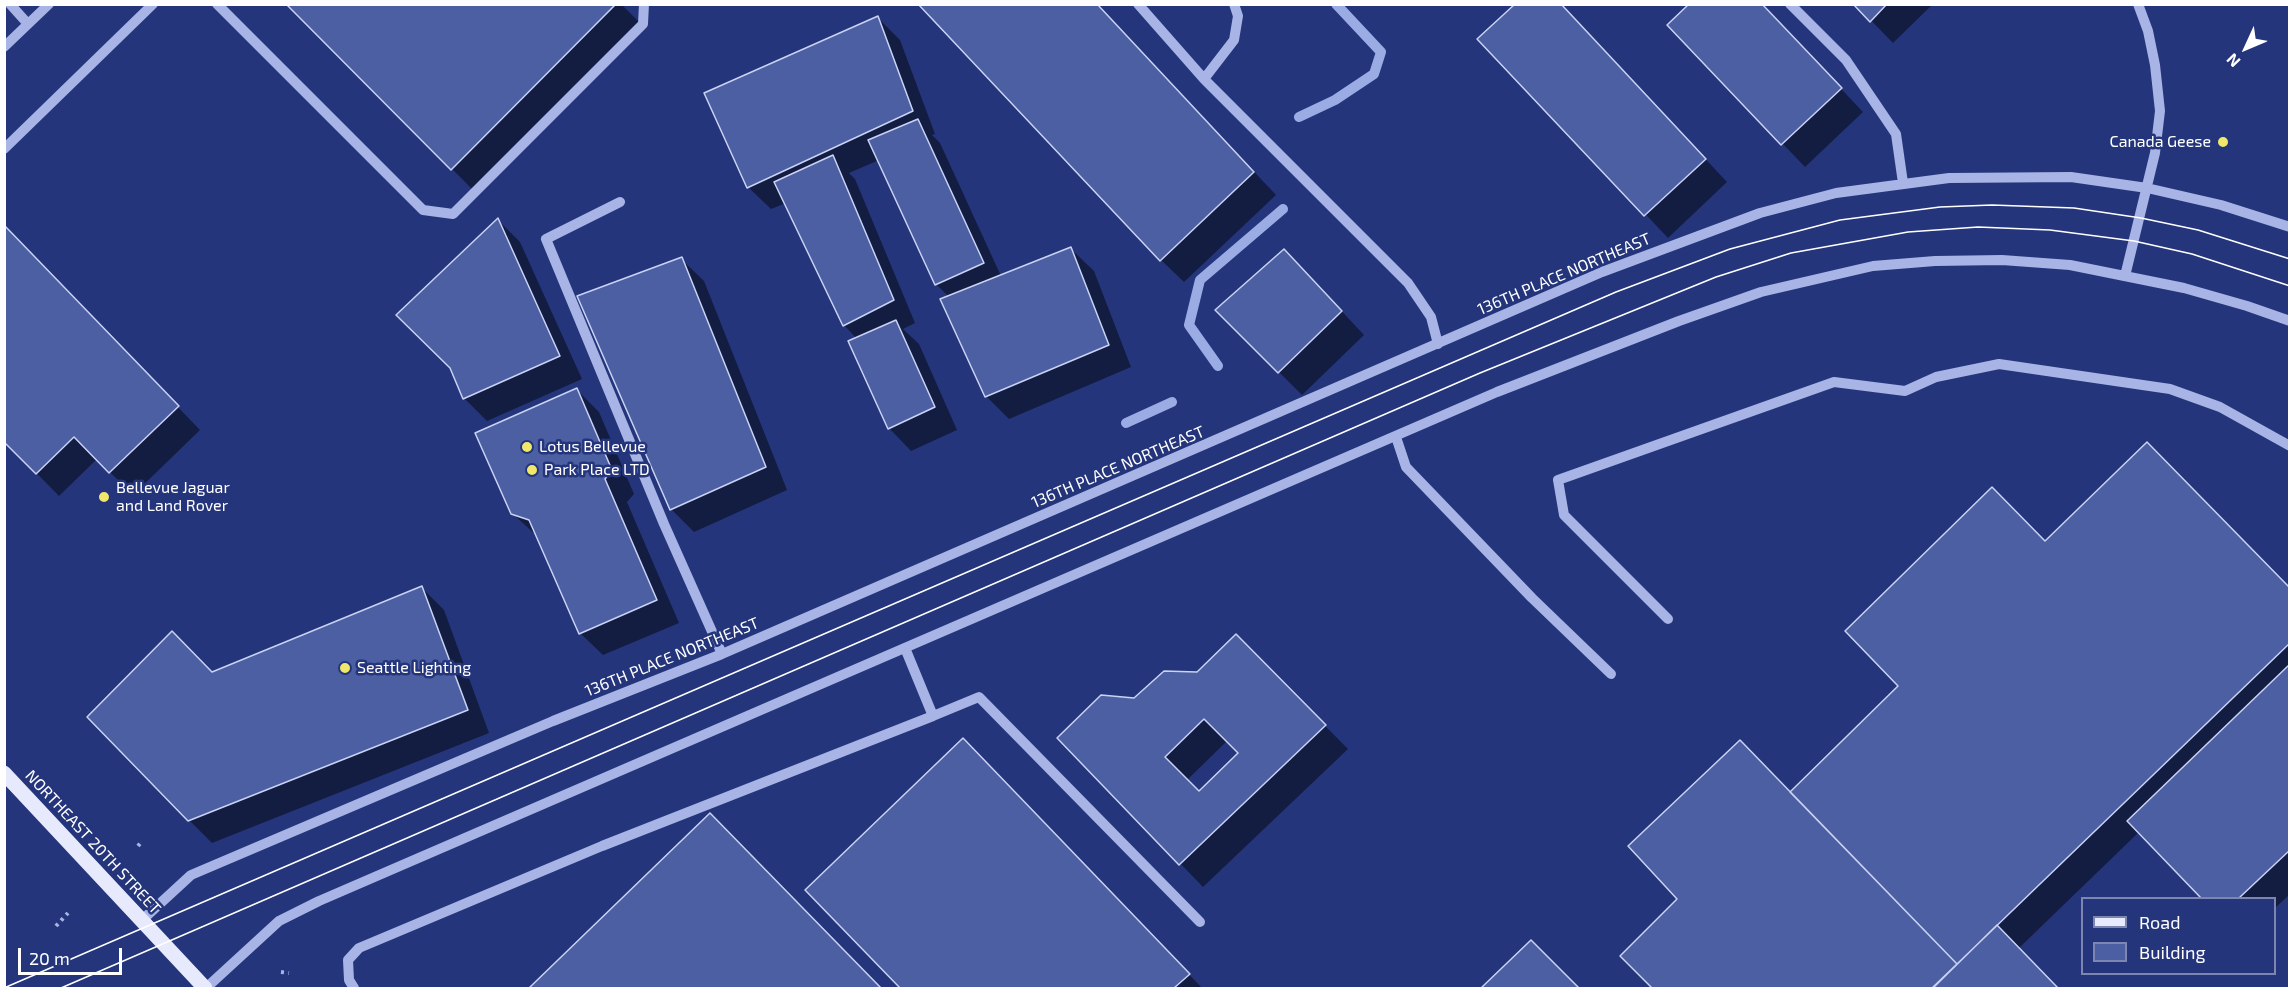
<!DOCTYPE html>
<html>
<head>
<meta charset="utf-8">
<style>
  body { margin:0 }
  #map { position:relative; width:2294px; height:993px; overflow:hidden; background:#24357b; font-family:"Exo 2",sans-serif }
  canvas { display:block }
  .frame { position:absolute; inset:0; border:6px solid #fff; pointer-events:none }
  .legend { position:absolute; left:2081px; top:897px; width:195px; height:78px; box-sizing:border-box; background:#24357b; border:2px solid #7c86b0; margin:0; padding:8px 10px; list-style:none; font-size:18px; color:#fff }
  .legend li { display:flex; align-items:center; gap:12px; height:30px }
  .legend b { width:30px; border:2px solid #7c86b0 }
  .north { position:absolute; left:2216px; top:18px; width:60px; height:60px; -webkit-text-stroke:4px #24357b; paint-order:stroke; rotate:226deg; font-size:16px; font-weight:700; line-height:24px; text-align:center; color:#fff }
  .north::after { content:''; display:block; margin:auto; width:21px; height:27px; background:#fff; clip-path:polygon(50% 0,100% 100%,50% 72%,0 100%) }
  .scale { position:absolute; left:18px; top:948px; width:104px; height:27px; box-sizing:border-box; border:3px solid #fff; border-top:0; padding-left:8px; font-size:18px; line-height:21px; white-space:nowrap; color:#fff; -webkit-text-stroke:4px #24357b; paint-order:stroke }
</style>
</head>
<body>
<div id="map">
<canvas width="2294" height="993"></canvas>
<div class="frame"></div>
<ul class="legend">
<li><b style="height:8px;background:#e7eafc"></b>Road</li>
<li><b style="height:16px;background:#4c5fa3"></b>Building</li>
</ul>
<div class="north">N</div>
<div class="scale">20 m</div>
</div>
<script>
const context = document.querySelector('canvas').getContext('2d');
context.lineJoin = 'round';
function fill(path, color) { context.fillStyle = color; context.fill(path, 'evenodd'); }
const toPath = rows => new Path2D(rows.map(r => 'M' + r).join(''));
function stroke(path, color, width, dash) { context.strokeStyle = color; context.lineWidth = width; context.lineCap = dash ? 'butt' : 'round'; context.setLineDash(dash || []); context.stroke(path); }
function label(font, color, halo, rows, align = 'center') {
  context.font = font + ' "Exo 2",sans-serif'; context.lineWidth = 5; context.setLineDash([]); context.textBaseline = 'middle'; context.strokeStyle = halo; context.fillStyle = color; for (const [text, x, y, turn = 0] of rows) {
    context.save(); context.translate(x, y); context.rotate((+turn || 0) * Math.PI / 180); context.textAlign = isNaN(turn) ? turn : align; if (halo) context.strokeText(text, 0, 0); context.fillText(text, 0, 0); context.restore();
  }
}
const shadow = toPath([
  [288,4,621,4,641,24,474,191],
  [1096,4,1276,195,1184,282,1161,260],
  [1560,4,1727,182,1668,238,1480,39],
  [1761,4,1863,112,1805,167,1669,25],
  [1855,4,1933,4,1893,43],
  [878,18,900,40,935,134,932,135,940,143,1001,276,1071,249,1094,271,1131,367,1009,419,986,396,949,297,936,284,879,160,849,173,855,179,915,323,903,329,919,344,957,430,911,451,889,428,857,339,844,325,786,203,771,209,748,187],
  [498,220,520,242,582,379,487,421,464,398],
  [4,227,200,430,133,495,97,459,59,496,4,440],
  [681,259,704,281,787,490,694,532,671,509],
  [1307,274,1364,335,1302,395,1217,310],
  [577,390,599,412,634,494,627,502,679,623,603,655,580,633,538,537,512,513],
  [2045,543,2290,590,2290,894,2274,909,2274,898,2203,898,2139,832,2019,948,2057,988,1654,988,1622,956],
  [422,588,444,610,489,733,212,843,189,820,212,673],
  [1236,636,1348,749,1203,887,1059,738,1198,673],
  [1227,741,1240,753,1199,793,1187,780],
  [986,762,1202,988,902,988,808,890],
  [710,815,880,988,531,988],
  [1531,942,1577,988,1483,988]
]);
const stream = toPath([
  [1299,117,1335,100,1374,74,1381,52,1336,4],
  [1218,366,1189,325,1200,280,1283,209],
  [1126,423,1172,402]
]);
const building = toPath([
  [286,4,616,4,451,170,286,4],
  [918,4,1097,4,1254,172,1160,261,918,4],
  [1515,4,1561,4,1706,159,1644,216,1477,39,1515,4],
  [1689,4,1762,4,1842,88,1781,145,1667,25,1689,4],
  [1853,4,1887,4,1870,22,1853,4],
  [878,16,913,111,747,188,704,93,878,16],
  [918,119,984,263,935,285,868,140,918,119],
  [833,155,894,300,843,326,774,182,833,155],
  [498,218,560,356,463,399,450,368,396,315,498,218],
  [4,225,179,406,109,473,74,437,36,474,4,442,4,225],
  [1071,247,1109,345,985,397,940,299,1071,247],
  [1284,249,1342,311,1278,373,1215,310,1284,249],
  [682,257,766,467,670,510,577,296,682,257],
  [896,320,935,407,888,429,848,341,896,320],
  [577,388,612,470,605,479,657,600,579,634,529,520,511,514,475,433,577,388],
  [2147,442,2290,588,2290,643,1957,964,1790,792,1898,686,1845,631,1992,487,2045,541,2147,442],
  [422,586,468,710,188,821,87,717,172,631,212,672,422,586],
  [1236,634,1326,725,1179,865,1057,738,1101,695,1134,698,1164,671,1197,672,1236,634],
  [1204,719,1238,753,1199,791,1165,757,1204,719],
  [2290,664,2290,850,2239,898,2201,898,2127,821,2290,664],
  [963,738,1190,974,1174,988,900,988,805,890,963,738],
  [1740,740,1957,964,1932,988,1652,988,1620,956,1677,899,1628,846,1740,740],
  [710,813,881,988,529,988,710,813],
  [1997,925,2058,988,1933,988,1997,925],
  [1531,940,1579,988,1481,988,1531,940]
]);
const path = toPath([
  [138,846,142,841],
  [56,926,68,913],
  [281,972,289,973]
]);
const minor = toPath([
  [10,4,28,24],
  [217,4,423,210,453,214,643,24,644,4],
  [1138,4,1204,79,1408,283,1431,317,1438,344],
  [1790,4,1846,60,1896,134,1903,183],
  [4,47,49,4],
  [1204,79,1234,40,1238,16,1234,4],
  [4,149,153,4],
  [620,202,546,239,664,524,722,654],
  [2125,276,2155,153,2160,111,2155,65,2148,31,2138,4],
  [1396,437,1406,467,1532,598,1611,674],
  [1668,619,1564,515,1558,480,1834,382,1905,391,1936,377,1999,364,2170,389,2220,407,2290,446],
  [905,648,933,716,979,697,1200,922],
  [141,921,191,875,553,721,722,654,1602,272,1760,213,1836,193,1949,178,2071,177,2147,188,2221,205,2290,227],
  [206,988,279,921,319,901,1497,392,1679,321,1761,292,1873,266,1935,261,2002,260,2070,265,2184,288,2247,306,2290,321],
  [354,988,349,980,348,960,359,948,602,846,933,716]
]);
const major = toPath([
  [4,773,205,988]
]);
const tram = toPath([
  [4,988,1616,292,1730,249,1840,220,1940,207,1992,205,2074,208,2141,218,2198,230,2290,259],
  [61,988,1480,373,1716,277,1791,253,1908,232,1978,227,2050,230,2134,241,2192,254,2290,286]
]);
const markers = [
  [2223,142,6,"#efe86a"],
  [527,447,6,"#efe86a"],
  [532,470,6,"#efe86a"],
  [104,497,6,"#efe86a"],
  [345,668,6,"#efe86a"]
];
const poiNames = [
  ["Canada Geese",2211,142,"right"],
  ["Lotus Bellevue",539,447],
  ["Park Place LTD",544,470],
  ["Bellevue Jaguar",116,488],
  ["and Land Rover",116,506],
  ["Seattle Lighting",357,668]
];
const streetNames = [
  ["136TH PLACE NORTHEAST",1564,274,-23],
  ["136TH PLACE NORTHEAST",1118,467,-23],
  ["136TH PLACE NORTHEAST",672,657,-22],
  ["NORTHEAST 20TH STREET",93,842,47]
];
fill(shadow, '#0007');
stroke(stream, '#9bace5', 10);
fill(building, '#4c5fa3');
stroke(building, '#cad3f4', 1.5);
stroke(path, '#a7b4e5', 4, [3, 4.5]);
stroke(minor, '#a7b4e5', 10);
stroke(major, '#e7eafc', 15);
stroke(tram, '#fff', 1.5);
for (const [x, y, r, color] of markers) { const dot = new Path2D(); dot.arc(x, y, r, 0, 2 * Math.PI); context.fillStyle = color; context.fill(dot); stroke(dot, '#24357b', 2); }
label('16px', '#fff', '#24357b', poiNames, 'left');
label('16px', '#fff', '#24357b', streetNames);
</script>
</body>
</html>
